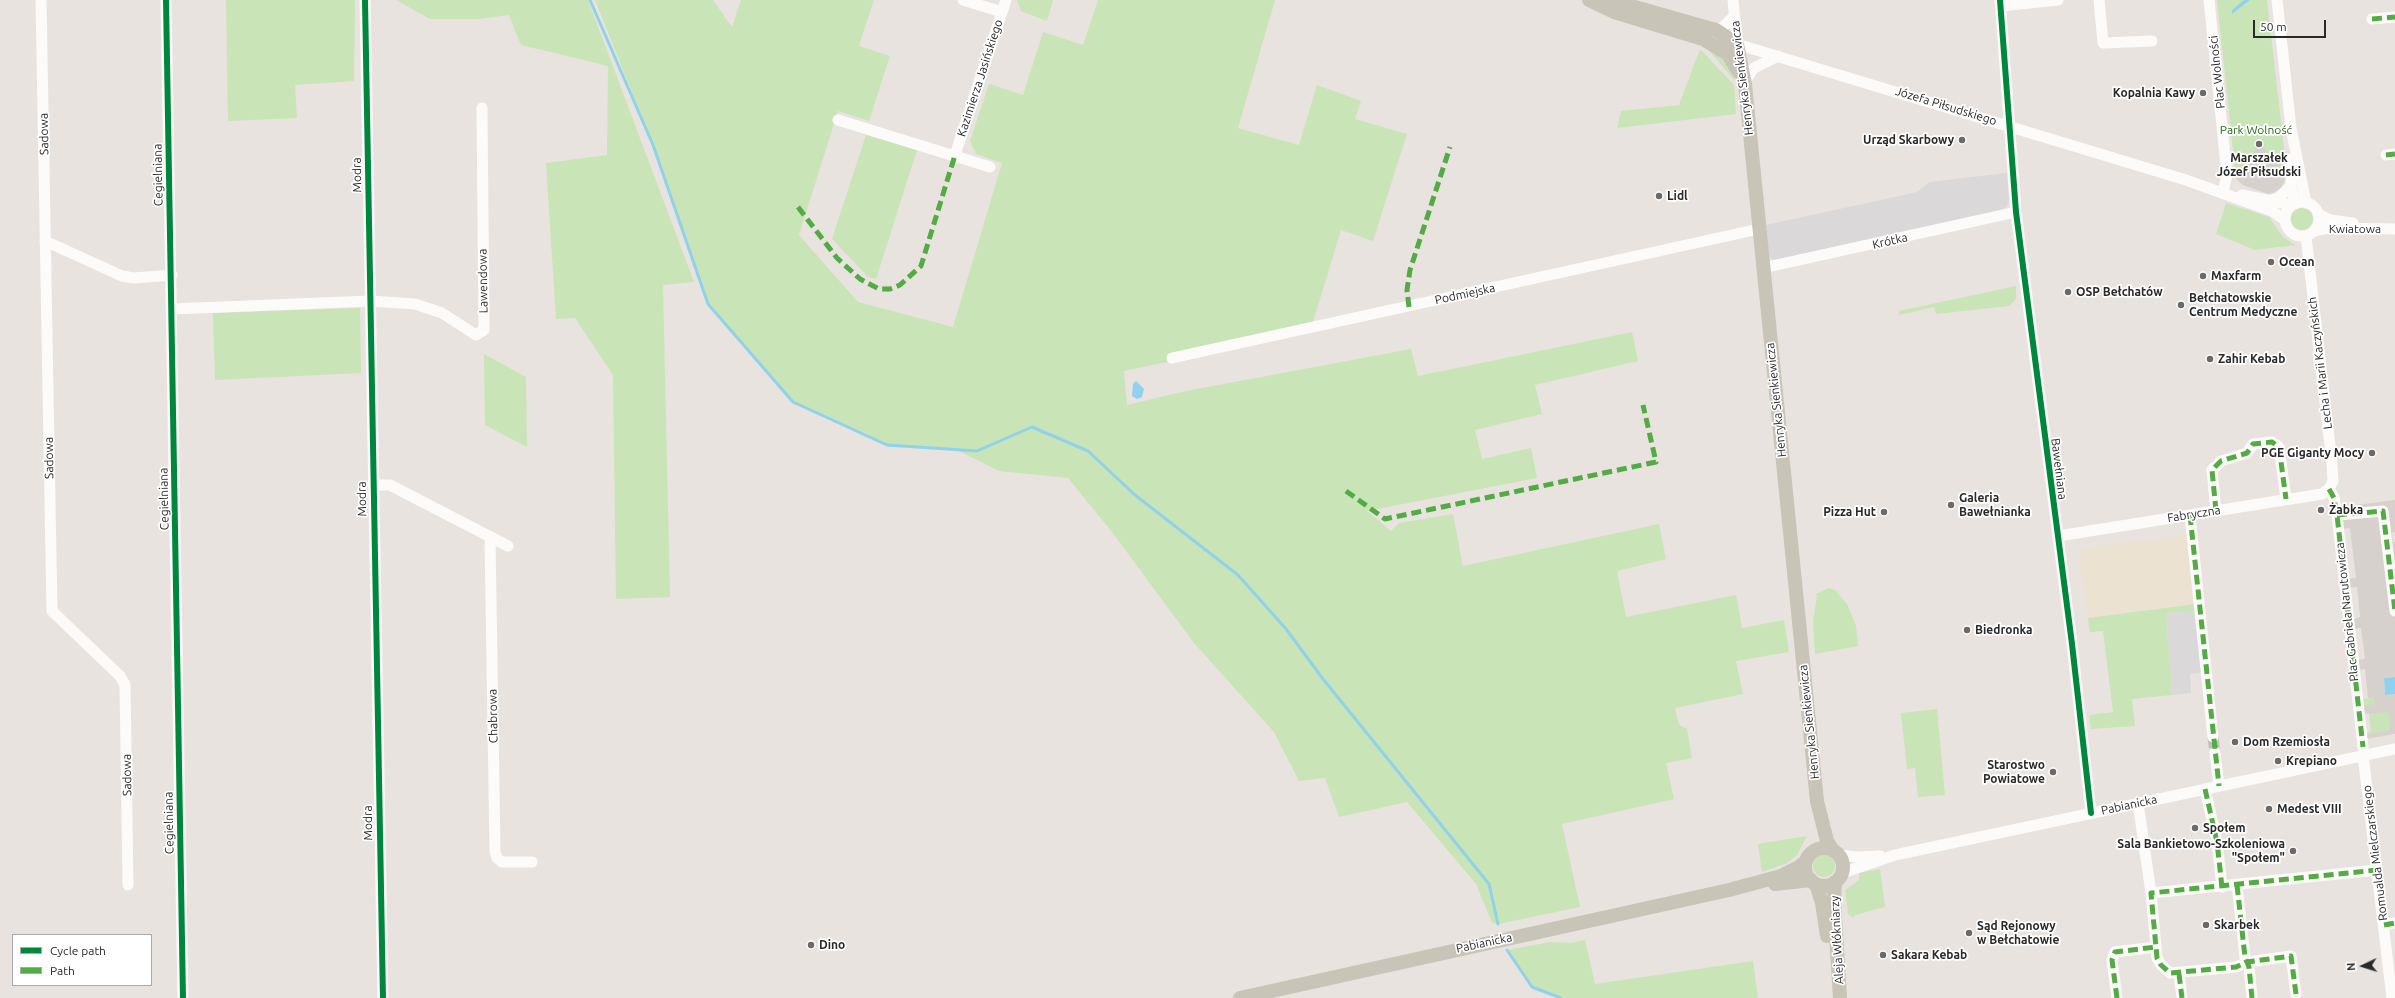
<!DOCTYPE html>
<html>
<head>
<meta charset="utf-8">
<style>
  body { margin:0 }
  #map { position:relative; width:2395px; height:998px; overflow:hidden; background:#e8e3de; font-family:Ubuntu,sans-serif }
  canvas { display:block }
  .legend { position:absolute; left:12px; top:934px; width:140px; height:52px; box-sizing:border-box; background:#fff; border:1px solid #a9a9a9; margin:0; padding:5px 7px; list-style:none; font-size:12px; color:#292929 }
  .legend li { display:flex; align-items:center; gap:8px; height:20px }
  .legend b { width:20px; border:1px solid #a9a9a9 }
  .north { position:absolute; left:2343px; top:946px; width:40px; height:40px; -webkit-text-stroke:3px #fff; paint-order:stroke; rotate:266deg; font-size:11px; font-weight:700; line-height:16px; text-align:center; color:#292929 }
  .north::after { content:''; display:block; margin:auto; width:14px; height:18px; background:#292929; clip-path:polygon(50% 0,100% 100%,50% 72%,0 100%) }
  .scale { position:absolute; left:2253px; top:20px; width:73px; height:18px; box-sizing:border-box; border:2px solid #292929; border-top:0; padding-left:5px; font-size:12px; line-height:14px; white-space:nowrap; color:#292929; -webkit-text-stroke:3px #fff; paint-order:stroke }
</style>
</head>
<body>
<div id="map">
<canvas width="2395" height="998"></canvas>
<ul class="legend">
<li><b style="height:5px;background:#00873e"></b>Cycle path</li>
<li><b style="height:5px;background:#53ab44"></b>Path</li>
</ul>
<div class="north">N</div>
<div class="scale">50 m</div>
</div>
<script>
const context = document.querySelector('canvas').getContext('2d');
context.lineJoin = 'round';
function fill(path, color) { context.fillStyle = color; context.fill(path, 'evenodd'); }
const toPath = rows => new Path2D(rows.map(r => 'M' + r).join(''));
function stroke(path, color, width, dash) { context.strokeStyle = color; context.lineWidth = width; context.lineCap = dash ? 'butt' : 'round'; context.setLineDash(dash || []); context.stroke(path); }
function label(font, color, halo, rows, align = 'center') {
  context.font = font + ' Ubuntu,sans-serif'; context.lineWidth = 3.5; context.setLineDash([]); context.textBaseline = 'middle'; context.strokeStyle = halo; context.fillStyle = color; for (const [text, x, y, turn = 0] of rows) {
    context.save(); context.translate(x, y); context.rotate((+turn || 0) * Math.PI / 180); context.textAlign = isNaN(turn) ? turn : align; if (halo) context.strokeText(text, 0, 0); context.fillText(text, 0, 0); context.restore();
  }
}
const industrial = toPath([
  [2007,173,2009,202,2006,207,2000,211,1774,260,1769,256,1766,225,1917,192,1929,182],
  [2197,611,2204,672,2190,674,2191,693,2172,695,2166,613]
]);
const education = toPath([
  [2189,535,2196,604,2088,618,2079,560,2081,553,2084,548]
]);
const green = toPath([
  [226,0,355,0,354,81,295,85,297,118,228,121],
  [396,0,588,0,694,282,663,285,670,597,616,599,613,375,575,318,556,319,546,163,607,155,608,66,521,45,509,15,478,19,430,19],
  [595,0,713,0,732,27,741,0,874,0,859,46,890,56,869,121,838,111,799,235,858,302,953,327,1002,163,976,154,970,141,989,84,1023,95,1043,32,1083,45,1098,0,1275,0,1238,128,1299,145,1317,85,1361,101,1355,119,1407,134,1373,241,1341,230,1310,332,1124,371,1127,405,1186,391,1411,349,1418,376,1632,332,1638,361,1535,385,1542,414,1475,430,1482,459,1531,448,1537,478,1367,511,1391,531,1399,523,1453,514,1463,566,1659,524,1666,559,1617,571,1626,617,1736,595,1742,628,1784,620,1789,652,1736,661,1743,694,1675,708,1679,725,1687,729,1692,758,1666,763,1674,799,1562,824,1580,907,1498,924,1492,923,1476,884,1407,802,1339,817,1325,778,1299,781,1274,732,1194,643,1112,532,1068,478,999,471,957,450,887,445,793,402,708,304,653,145],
  [1017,0,1053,0,1047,21,1021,11],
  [2217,0,2267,0,2287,175,2283,185,2276,192,2269,194,2243,185,2236,178],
  [1706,47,1719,52,1734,73,1735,81],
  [1700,49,1734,85,1736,114,1617,128,1621,111,1679,105],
  [866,135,917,150,876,279,868,277,832,239],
  [2226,203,2269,217,2283,237,2295,245,2255,250,2216,234],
  '2291 219a11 11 0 1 1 22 0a11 11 0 1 1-22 0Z',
  [2016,286,2016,299,2009,306,1936,314,1934,307,1899,315,1899,311],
  [360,308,361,373,215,380,213,313],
  [484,354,526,377,527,447,485,425],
  [1829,588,1835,590,1847,604,1856,626,1858,646,1815,654,1813,621,1817,596,1815,594],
  [2196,604,2197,611,2166,613,2172,695,2132,699,2135,726,2091,729,2089,715,2113,712,2103,631,2090,632,2088,618],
  [2375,698,2375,705,2362,706,2361,699],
  [1937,709,1945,795,1918,797,1915,768,1907,769,1901,713],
  [2388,711,2390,730,2365,735,2365,733,2371,731,2369,713],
  [1807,836,1797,855,1787,863,1762,872,1758,844],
  '1813 866a11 11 0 1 1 22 0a11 11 0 1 1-22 0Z',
  [1880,869,1885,907,1855,915,1853,918,1848,914,1845,890,1859,880,1859,873],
  [1585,940,1595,984,1753,961,1758,998,1561,998,1532,987,1507,950,1551,942,1571,943]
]);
const plaza = toPath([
  [2260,141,2261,148,2265,148,2266,155,2271,155,2271,163,2279,162,2280,175,2287,175,2280,189,2269,194,2243,185,2236,178,2243,178,2242,166,2250,166,2249,157,2254,156,2256,142],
  [2395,500,2395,532,2392,533,2393,542,2395,542,2395,677,2384,678,2385,695,2395,694,2395,734,2365,739,2365,735,2390,730,2388,712,2363,714,2362,706,2375,704,2374,698,2368,698,2365,669,2357,670,2357,660,2365,659,2361,628,2352,629,2351,620,2360,617,2357,587,2348,588,2347,579,2356,578,2350,528,2341,529,2341,507]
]);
const water = toPath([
  [2244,0,2250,0,2232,14,2232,10],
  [1136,381,1144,389,1142,397,1137,399,1132,396,1133,384],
  [2395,677,2395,694,2385,695,2384,678]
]);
const stream = toPath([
  [590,0,653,145,708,304,793,402,887,445,977,451,1032,427,1088,451,1135,495,1238,575,1286,629,1323,679,1489,884,1498,924],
  [1507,950,1532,987,1561,998]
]);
const minorTunnel = toPath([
  [2213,737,2215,753]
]);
const minor = toPath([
  [41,0,52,611,120,676,125,685,128,885],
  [166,0,183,998],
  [365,0,383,998],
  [963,0,1002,12],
  [1733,0,1737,44],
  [2000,0,2016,212,2072,644,2091,813],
  [2099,0,2103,43,2152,41],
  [2209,0,2227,175,2223,192],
  [2277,0,2291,128,2306,203],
  [2001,6,2058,0],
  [2372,19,2395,17],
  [1716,30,1722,28,1734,16],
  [1730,42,2186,180,2272,211,2285,220],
  [1744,83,1754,68,1778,56],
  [838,120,990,167],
  [955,155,1006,0],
  [2386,155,2395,154],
  [2291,159,2291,186,2295,204],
  [2242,195,2292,205],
  [2268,201,2278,198,2291,186],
  '2285 219a17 17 0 1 1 34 0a17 17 0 1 1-34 0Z',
  [2318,214,2330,220,2353,223],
  [2314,231,2328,228,2395,229],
  [45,241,122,276,134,278,172,275],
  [1763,268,2016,212],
  [172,309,370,301,415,304,442,313,476,335,484,330,482,108],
  [1172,358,1759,229],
  [373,485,390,485,508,546],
  [2329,489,2334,498,2337,515,2363,747],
  [2216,511,2212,470,2221,461,2247,453,2253,444,2272,442,2279,447,2286,499],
  [2190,515,2213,737],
  [2337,515,2383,511,2395,611],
  [2058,536,2322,494,2329,489,2333,481,2332,464,2306,236],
  [490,537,495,851,497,858,502,862,532,862],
  [2215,753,2219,786],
  [2363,755,2392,998],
  [2205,789,2217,842,2222,887],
  [2138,803,2151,893],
  [1839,855,1856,857,1880,856],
  [1842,873,1895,855,2395,749],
  [2237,885,2245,957,2249,967,2252,998],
  [2384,925,2395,923],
  [2179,974,2182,998],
  [2296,994,2291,956,2247,962,2236,967,2170,973,2161,965,2157,958,2151,893,2377,870],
  [2117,998,2112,960,2115,952,2156,947]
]);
const major = toPath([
  [1589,0,1614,12,1703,39,1728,54,1739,72],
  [1610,0,1716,30,1737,44,1745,84,1817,801,1827,841,1832,849],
  '1805 867a19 19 0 1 1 38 0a19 19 0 1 1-38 0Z',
  [1835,882,1834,902,1840,998],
  [1775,884,1811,880],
  [1816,884,1822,903,1827,936],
  [1240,998,1729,890,1781,876,1799,867,1806,861]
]);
const quiet = toPath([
  [2372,19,2395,17],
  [2386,155,2395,154],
  [798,207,837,258,860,279,879,289,890,289,900,285,921,266,955,155],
  [1409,307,1407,290,1410,270,1450,147],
  [2329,489,2334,498,2337,515,2363,747],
  [1346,491,1385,519,1656,462,1643,405],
  [2216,511,2212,470,2221,461,2247,453,2253,444,2272,442,2279,447,2286,499],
  [2190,515,2219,786],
  [2337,515,2383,511,2395,611],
  [2205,789,2217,842,2222,887],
  [2237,885,2245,957,2249,967,2252,998],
  [2384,925,2395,923],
  [2179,974,2182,998],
  [2296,994,2291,956,2247,962,2236,967,2170,973,2161,965,2157,958,2151,893,2377,870],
  [2117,998,2112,960,2115,952,2156,947]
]);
const cycleway = toPath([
  [166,0,183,998],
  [365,0,383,998],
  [2000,0,2016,212,2072,644,2091,813]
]);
const markers = [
  [2203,93,4,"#6c6a68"],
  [1962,140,4,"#6c6a68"],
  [2259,144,4,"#6c6a68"],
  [1659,196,4,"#6c6a68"],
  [2271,262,4,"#6c6a68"],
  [2203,276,4,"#6c6a68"],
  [2068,292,4,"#6c6a68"],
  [2181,305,4,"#6c6a68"],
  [2210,359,4,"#6c6a68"],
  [2372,453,4,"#6c6a68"],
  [1951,505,4,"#6c6a68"],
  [2321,510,4,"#6c6a68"],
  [1884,512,4,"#6c6a68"],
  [1967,630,4,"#6c6a68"],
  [2235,742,4,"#6c6a68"],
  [2278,761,4,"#6c6a68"],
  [2053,772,4,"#6c6a68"],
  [2269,809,4,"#6c6a68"],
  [2195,828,4,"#6c6a68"],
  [2293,851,4,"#6c6a68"],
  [2206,925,4,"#6c6a68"],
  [1969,933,4,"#6c6a68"],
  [811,945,4,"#6c6a68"],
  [1883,955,4,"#6c6a68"]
];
const streetNames = [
  ["Plac Wolności",2217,72,-96],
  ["Kazimierza Jasińskiego",980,78,-72],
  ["Henryka Sienkiewicza",1742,78,-97],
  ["Józefa Piłsudskiego",1946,106,17],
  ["Sadowa",44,134,-91],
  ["Cegielniana",158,175,-91],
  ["Modra",357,175,-91],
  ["Kwiatowa",2355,229],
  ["Krótka",1890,241,-13],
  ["Lawendowa",483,281,-91],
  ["Podmiejska",1465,294,-12],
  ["Lecha i Marii Kaczyńskich",2320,363,-97],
  ["Henryka Sienkiewicza",1776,400,-96],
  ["Sadowa",49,458,-91],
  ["Bawełniana",2059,469,83],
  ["Cegielniana",164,499,-91],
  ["Modra",362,499,-91],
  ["Fabryczna",2194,514,-9],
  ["Plac Gabriela Narutowicza",2347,612,-96],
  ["Chabrowa",493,716,-91],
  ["Henryka Sienkiewicza",1809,722,-96],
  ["Sadowa",127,775,-91],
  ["Pabianicka",2129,805,-12],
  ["Cegielniana",169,823,-91],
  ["Modra",368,823,-91],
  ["Romualda Mielczarskiego",2375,853,-97],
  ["Aleja Włókniarzy",1837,940,-93],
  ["Pabianicka",1484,943,-12]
];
const poiNames = [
  ["Kopalnia Kawy",2195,93,"right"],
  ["Urząd Skarbowy",1954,140,"right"],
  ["Marszałek",2259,158,"center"],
  ["Józef Piłsudski",2259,172,"center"],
  ["Lidl",1667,196],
  ["Ocean",2279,262],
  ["Maxfarm",2211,276],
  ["OSP Bełchatów",2076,292],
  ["Bełchatowskie",2189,298],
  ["Centrum Medyczne",2189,312],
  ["Zahir Kebab",2218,359],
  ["PGE Giganty Mocy",2364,453,"right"],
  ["Galeria",1959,498],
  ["Bawełnianka",1959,512],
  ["Żabka",2329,510],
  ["Pizza Hut",1876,512,"right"],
  ["Biedronka",1975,630],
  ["Dom Rzemiosła",2243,742],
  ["Krepiano",2286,761],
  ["Starostwo",2045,765,"right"],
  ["Powiatowe",2045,779,"right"],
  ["Medest VIII",2277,809],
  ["Społem",2203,828],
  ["Sala Bankietowo-Szkoleniowa",2285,844,"right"],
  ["\"Społem\"",2285,858,"right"],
  ["Skarbek",2214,925],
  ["Sąd Rejonowy",1977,926],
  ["w Bełchatowie",1977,940],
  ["Dino",819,945],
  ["Sakara Kebab",1891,955]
];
const parkNames = [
  ["Park Wolność",2256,130]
];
fill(industrial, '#dbd8da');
fill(education, '#ebe2d2');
fill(green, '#c9e4b6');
fill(plaza, '#d6d1cd');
fill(water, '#90d2eb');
stroke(stream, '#90d2eb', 3);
stroke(minorTunnel, '#c2beba', 11, [11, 5.5]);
stroke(minor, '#fcfbfa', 11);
stroke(major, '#c9c4b8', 14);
stroke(quiet, '#53ab44', 5, [10, 5]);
stroke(cycleway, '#00873e', 6);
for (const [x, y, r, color] of markers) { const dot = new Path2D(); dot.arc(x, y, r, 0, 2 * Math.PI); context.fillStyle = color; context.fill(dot); stroke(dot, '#fff', 1.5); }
label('12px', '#292929', '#fff', streetNames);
label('bold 12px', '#292929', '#fff', poiNames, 'left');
label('12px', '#276618', '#fff', parkNames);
</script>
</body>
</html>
